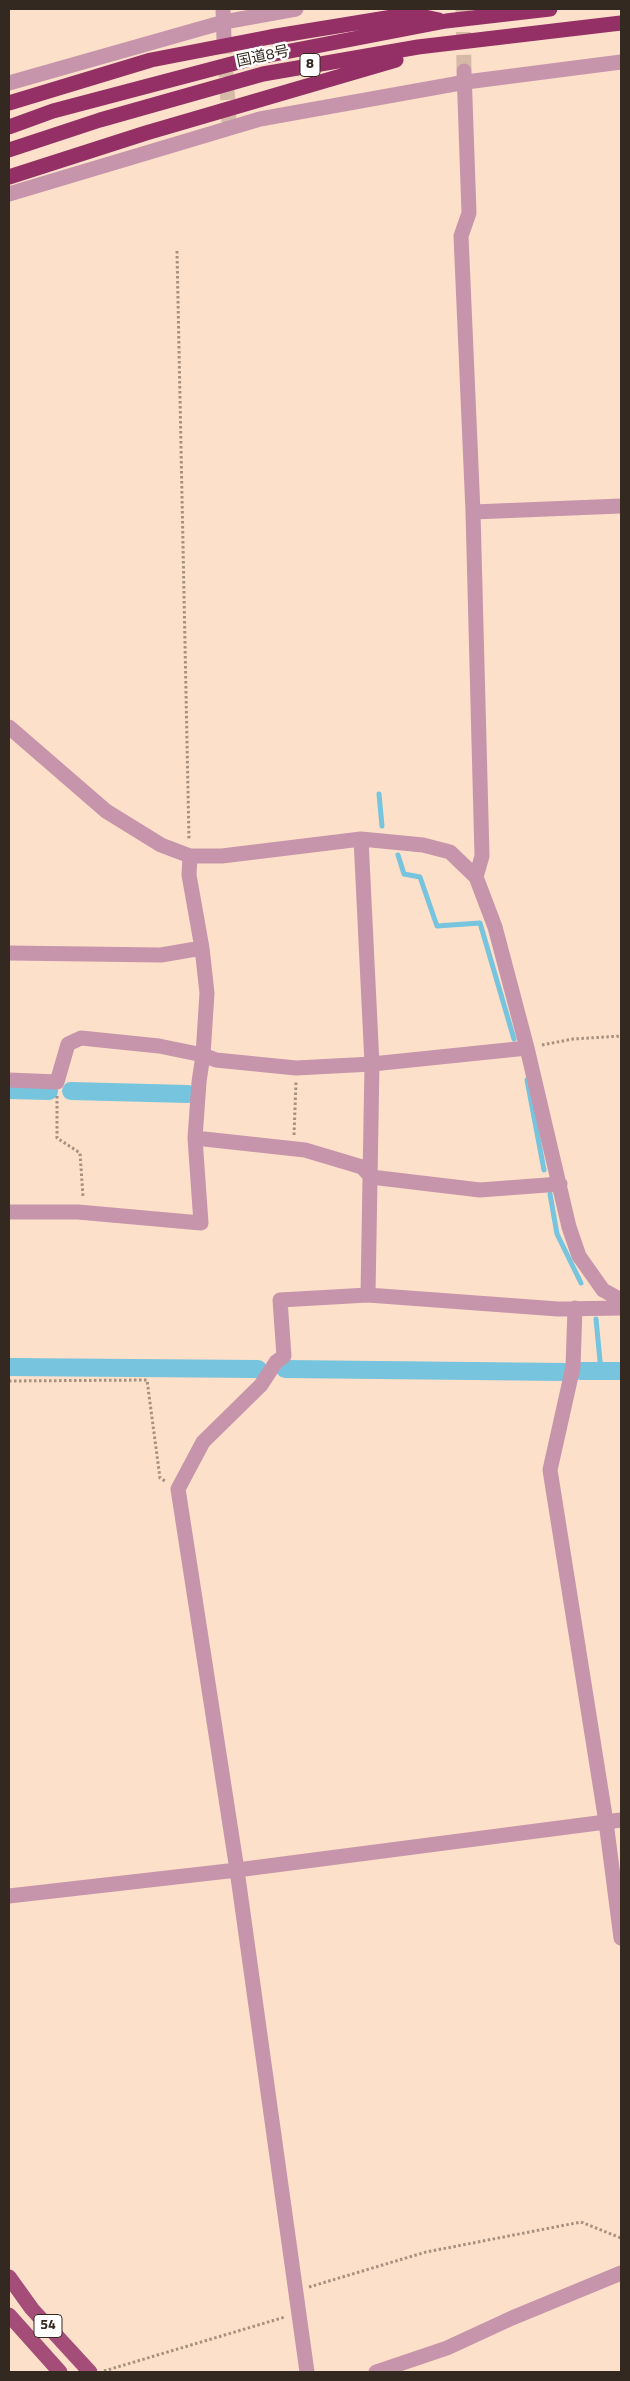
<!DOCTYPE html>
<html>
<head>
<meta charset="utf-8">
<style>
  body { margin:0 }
  #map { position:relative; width:630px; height:2381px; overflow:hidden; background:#fde0c9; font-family:"Titillium Web",sans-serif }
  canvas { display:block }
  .frame { position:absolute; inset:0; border:10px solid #342920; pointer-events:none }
</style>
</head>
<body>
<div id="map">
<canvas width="630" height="2381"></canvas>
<div class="frame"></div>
</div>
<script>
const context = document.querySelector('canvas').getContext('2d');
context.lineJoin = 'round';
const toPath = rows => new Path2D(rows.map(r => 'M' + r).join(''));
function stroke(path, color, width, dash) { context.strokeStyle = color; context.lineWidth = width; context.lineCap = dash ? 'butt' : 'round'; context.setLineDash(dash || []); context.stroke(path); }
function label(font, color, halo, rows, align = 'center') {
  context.font = font + ' "Titillium Web","Noto Sans JP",sans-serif'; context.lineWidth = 5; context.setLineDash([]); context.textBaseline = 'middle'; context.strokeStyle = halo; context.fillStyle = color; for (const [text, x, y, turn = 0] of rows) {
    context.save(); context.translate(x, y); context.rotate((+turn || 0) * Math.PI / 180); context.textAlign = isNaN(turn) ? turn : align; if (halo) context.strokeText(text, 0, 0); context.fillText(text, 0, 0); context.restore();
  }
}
const stream = toPath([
  [379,794,382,826],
  [398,855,404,874,420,877,437,926,480,923,514,1039],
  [527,1080,544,1170],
  [550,1194,557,1234,581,1283],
  [596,1319,601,1371]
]);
const canal = toPath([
  [9,1090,49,1091],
  [71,1091,188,1094],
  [9,1367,258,1369],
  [285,1369,565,1372],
  [581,1371,621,1371]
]);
const minorTunnel = toPath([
  [463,9,464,71],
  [224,39,229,122]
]);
const path = toPath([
  [177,251,189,840],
  [542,1045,573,1039,621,1036],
  [57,1096,57,1138,80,1153,83,1197],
  [294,1135,296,1082],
  [9,1381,147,1380,160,1478,165,1481],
  [309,2287,426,2252,581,2222,621,2238],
  [104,2371,285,2317]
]);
const minor = toPath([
  [223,9,224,39],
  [464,71,469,213,461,236,473,512,482,856,476,877],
  [9,83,224,22,296,9],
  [9,194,260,119,466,82,621,62],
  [473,512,621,506],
  [9,727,106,811,161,845,190,856,222,856,361,839,423,845,450,852,476,877,495,927,527,1048,569,1227,579,1256,603,1290,621,1300],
  [361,839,372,1064,368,1295],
  [190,856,189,875,202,948,207,993,203,1055,199,1082,195,1138],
  [9,953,161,955,202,948],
  [9,1080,57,1082,68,1044,81,1038,159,1046,203,1055,216,1060,296,1068,372,1064,527,1048],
  [9,1212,78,1212,201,1223,195,1138,305,1150,362,1167,371,1177,480,1190,560,1184],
  [575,1308,573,1367,550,1470,606,1822,621,1938],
  [9,1896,237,1870,621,1820],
  [307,2372,237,1870,178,1489,203,1442,261,1385,276,1362,284,1356,280,1300,368,1295,558,1309,621,1308],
  [376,2372,447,2348,512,2318,621,2273]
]);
const major = toPath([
  [9,2277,32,2309,90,2372],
  [9,2315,60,2372]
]);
const highway = toPath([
  [9,103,151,60,270,37,411,14,439,20],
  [9,127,53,111,254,58,446,21,550,9],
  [9,150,100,120,263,74,418,47,621,23],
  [9,177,146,133,396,60]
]);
const shields = [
  [310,65,20],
  [48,2326,28]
];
const shieldNames = [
  ["8",310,65],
  ["54",48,2326]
];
const streetNames = [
  ["国道8号",263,57,-12]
];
stroke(stream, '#76c4dd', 5);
stroke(canal, '#76c4dd', 18);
stroke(minorTunnel, '#d5bba7', 15, [15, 8]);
stroke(path, '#a6907f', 3, [2.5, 2.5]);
stroke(minor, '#c695ab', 15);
stroke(major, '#a34d78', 15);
stroke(highway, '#943066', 15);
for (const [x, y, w] of shields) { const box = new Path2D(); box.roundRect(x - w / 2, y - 11.5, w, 23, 4); context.fillStyle = '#fff'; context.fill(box); stroke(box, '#342920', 1); }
label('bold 14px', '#342920', null, shieldNames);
label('15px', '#342920', '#fff', streetNames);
</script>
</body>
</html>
